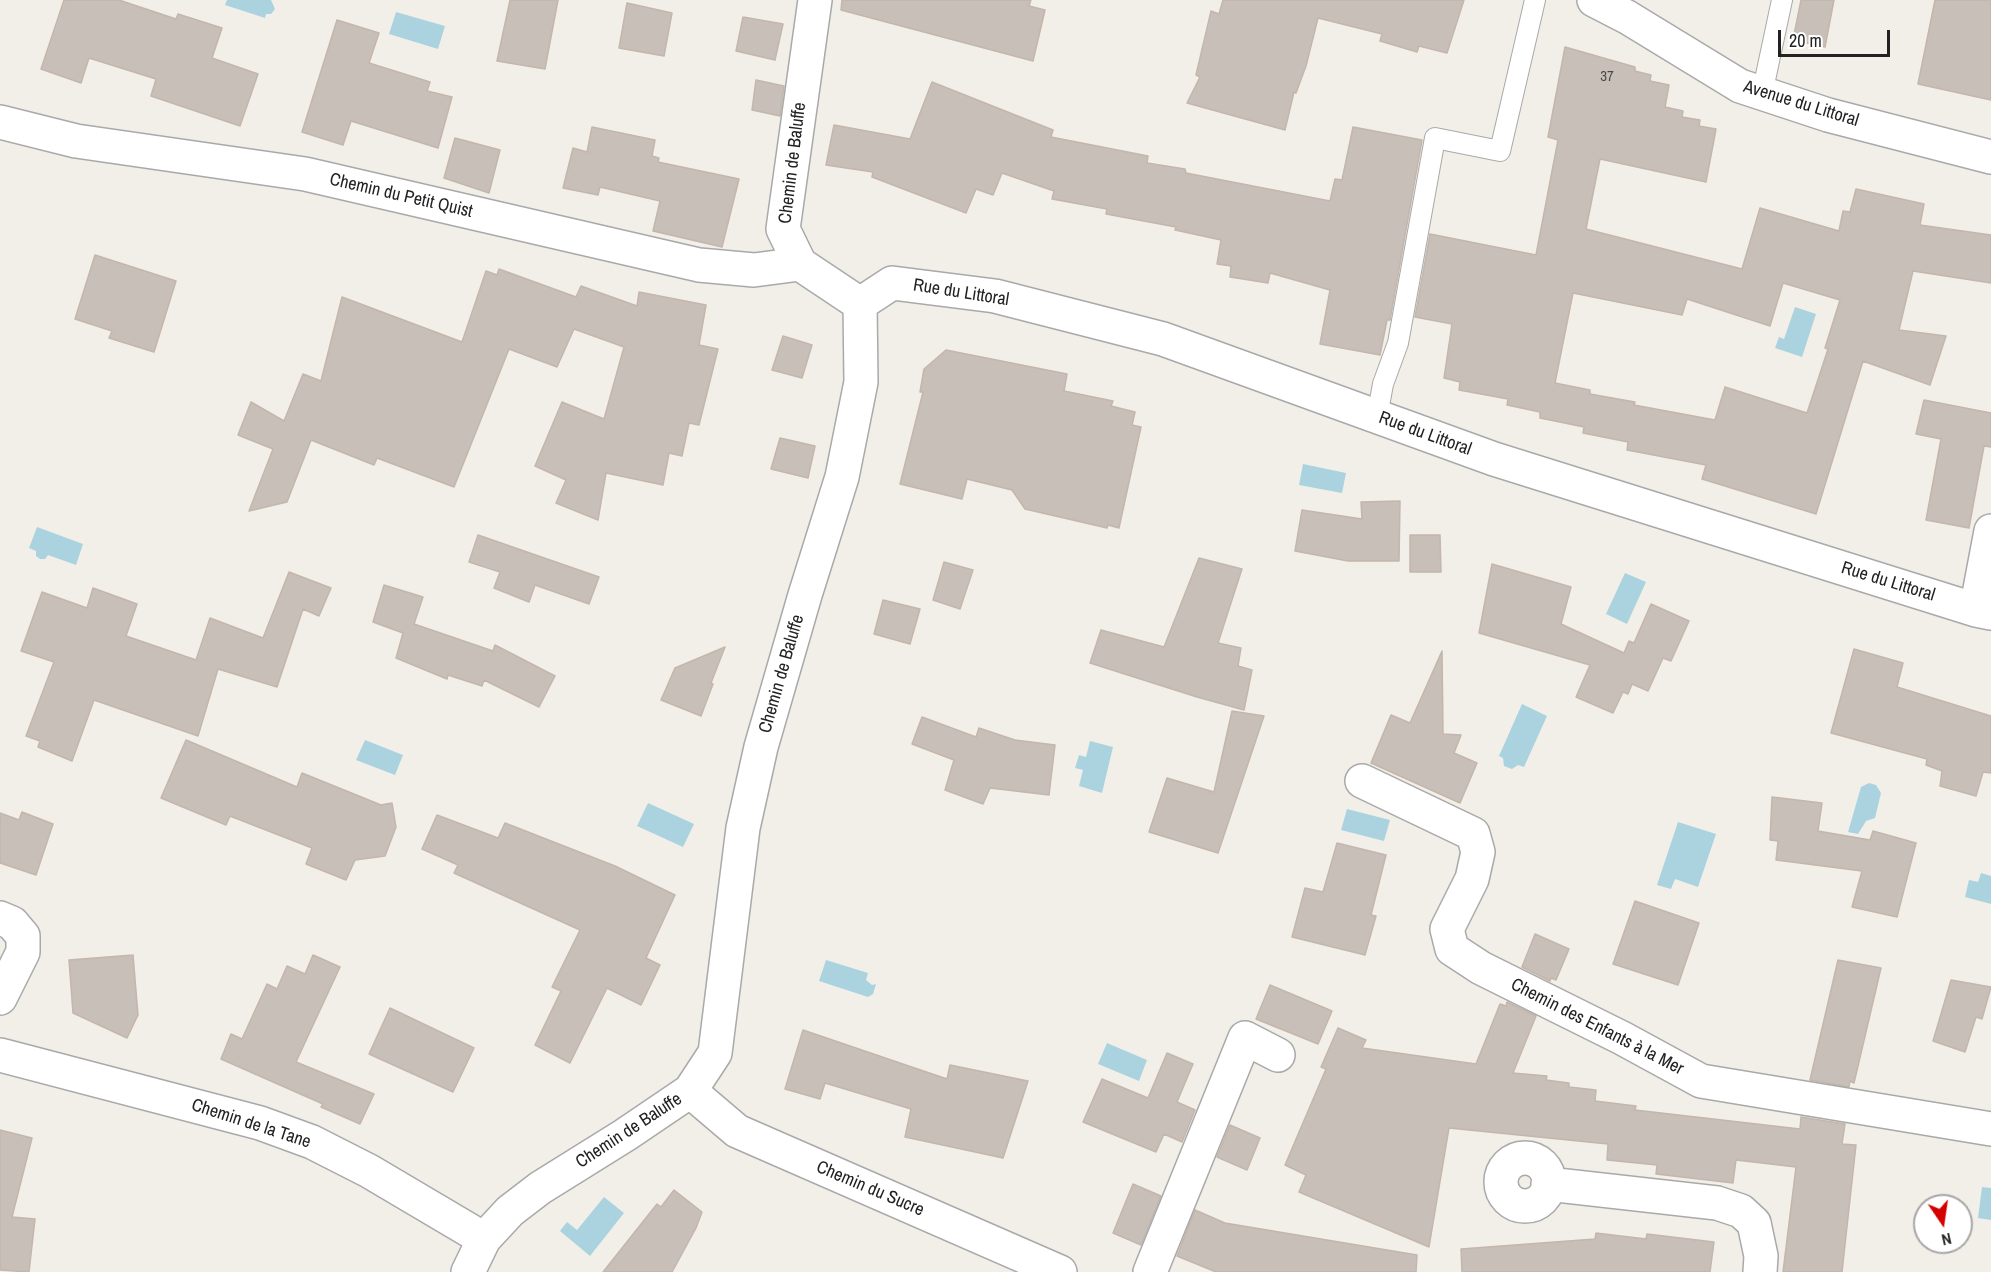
<!DOCTYPE html>
<html>
<head>
<meta charset="utf-8">
<style>
  body { margin:0 }
  #map { position:relative; width:1991px; height:1272px; overflow:hidden; background:#f2efe9; font-family:"Archivo Narrow",sans-serif }
  canvas { display:block }
  .north { position:absolute; left:1913px; top:1194px; width:60px; height:60px; box-sizing:border-box; background:#fff; border:2px solid #a7a7a7; border-radius:50%; rotate:167deg; font-size:16px; font-weight:700; line-height:24px; text-align:center; color:#222 }
  .north::after { content:''; display:block; margin:auto; width:21px; height:27px; background:#d40000; clip-path:polygon(50% 0,100% 100%,50% 72%,0 100%) }
  .scale { position:absolute; left:1778px; top:30px; width:112px; height:27px; box-sizing:border-box; border:3px solid #222; border-top:0; padding-left:8px; font-size:18px; line-height:21px; white-space:nowrap; color:#222; -webkit-text-stroke:4px #fff; paint-order:stroke }
</style>
</head>
<body>
<div id="map">
<canvas width="1991" height="1272"></canvas>
<div class="north">N</div>
<div class="scale">20 m</div>
</div>
<script>
const context = document.querySelector('canvas').getContext('2d');
context.lineJoin = 'round';
function fill(path, color) { context.fillStyle = color; context.fill(path, 'evenodd'); }
const toPath = rows => new Path2D(rows.map(r => 'M' + r).join(''));
function stroke(path, color, width, dash) { context.strokeStyle = color; context.lineWidth = width; context.lineCap = dash ? 'butt' : 'round'; context.setLineDash(dash || []); context.stroke(path); }
function label(font, color, halo, rows, align = 'center') {
  context.font = font + ' "Archivo Narrow",sans-serif'; context.lineWidth = 6; context.setLineDash([]); context.textBaseline = 'middle'; context.strokeStyle = halo; context.fillStyle = color; for (const [text, x, y, turn = 0] of rows) {
    context.save(); context.translate(x, y); context.rotate((+turn || 0) * Math.PI / 180); context.textAlign = isNaN(turn) ? turn : align; if (halo) context.strokeText(text, 0, 0); context.fillText(text, 0, 0); context.restore();
  }
}
const water = toPath([
  [227,0,271,0,275,9,271,14,266,14,265,18,225,5],
  [396,12,445,26,438,49,389,34],
  [1795,307,1816,314,1802,357,1775,348,1779,337,1784,339],
  [1303,464,1346,473,1342,493,1299,485],
  [37,527,83,544,76,565,48,555,45,559,40,559,36,556,36,551,29,548],
  [1625,573,1646,582,1627,624,1606,614],
  [1522,704,1547,716,1524,767,1518,765,1512,769,1504,766,1503,758,1499,756],
  [365,740,403,755,395,775,356,760],
  [1090,741,1113,747,1102,793,1079,786,1083,770,1075,768,1079,755,1086,757],
  [1869,783,1876,785,1881,793,1875,818,1866,821,1858,834,1848,832,1861,787],
  [648,803,694,824,683,847,637,826],
  [1347,809,1390,820,1384,841,1341,830],
  [1678,822,1716,834,1698,887,1675,879,1671,889,1657,885],
  [1981,873,1991,876,1991,904,1965,897,1969,880,1978,882],
  [826,960,868,973,866,980,872,985,876,984,873,994,868,997,819,981],
  [1107,1043,1147,1060,1139,1081,1098,1064],
  [1982,1187,1991,1188,1991,1220,1978,1218],
  [604,1197,624,1213,590,1256,560,1231,567,1222,577,1230]
]);
const building = toPath([
  [64,0,119,0,176,19,178,14,222,28,212,58,258,74,240,126,151,96,156,79,89,58,81,83,41,69,64,0],
  [510,0,558,0,545,69,497,61,510,0],
  [842,0,1031,0,1029,6,1045,10,1033,61,841,10,842,0],
  [1223,0,1464,0,1447,53,1419,46,1417,52,1380,41,1382,34,1318,18,1306,66,1296,93,1294,92,1285,130,1187,103,1200,77,1196,75,1211,11,1219,14,1223,0],
  [1801,0,1834,0,1825,47,1793,40,1801,0],
  [1935,0,1991,0,1991,100,1918,84,1935,0],
  [627,3,672,13,664,56,619,48,627,3],
  [743,17,783,24,775,60,736,51,743,17],
  [337,20,379,33,369,63,430,82,427,91,452,97,438,148,351,121,343,145,302,132,337,20],
  [1565,47,1635,67,1635,71,1651,75,1650,81,1669,85,1665,107,1683,111,1682,117,1700,120,1699,126,1716,129,1706,182,1600,159,1586,229,1742,269,1760,208,1839,231,1843,211,1850,212,1856,189,1924,204,1920,225,1991,235,1991,283,1913,271,1899,330,1946,336,1930,385,1863,361,1816,514,1702,479,1706,465,1627,450,1628,442,1583,433,1584,427,1540,418,1540,412,1507,405,1508,399,1459,390,1460,382,1444,378,1452,324,1415,317,1430,234,1536,255,1558,140,1548,137,1565,47],
  [1783,283,1840,300,1825,348,1828,349,1807,413,1725,387,1715,420,1634,405,1635,402,1590,394,1590,390,1555,383,1573,293,1682,315,1687,299,1770,326,1783,283],
  [756,80,784,86,780,116,752,110,756,80],
  [932,82,1053,130,1051,137,1148,156,1147,163,1185,169,1186,173,1330,201,1335,179,1342,180,1353,127,1422,140,1390,320,1387,320,1380,355,1320,344,1330,290,1270,273,1268,283,1230,277,1231,266,1217,264,1221,240,1175,230,1176,227,1106,214,1107,209,1052,199,1054,191,1002,173,993,195,976,189,966,213,872,177,873,172,826,165,834,125,910,139,932,82],
  [592,127,655,140,652,156,659,158,658,162,739,179,722,247,653,231,660,201,600,187,598,195,563,188,573,148,587,152,592,127],
  [455,138,500,150,489,193,444,178,455,138],
  [95,255,176,281,154,352,109,338,112,331,75,319,95,255],
  [499,269,576,297,581,286,637,306,639,292,706,305,699,345,718,349,699,425,689,423,682,456,669,453,663,485,606,473,598,520,556,503,566,480,535,466,562,402,604,419,624,347,574,329,557,367,509,349,454,487,377,458,374,465,311,440,287,502,249,511,273,449,238,435,251,402,284,421,303,374,321,381,342,297,462,342,486,271,497,275,499,269],
  [783,336,812,345,802,378,772,370,783,336],
  [946,350,1067,374,1064,391,1113,401,1111,406,1135,412,1132,425,1141,427,1119,528,1108,525,1107,528,1025,509,1012,490,967,479,962,499,900,484,923,392,920,392,924,369,946,350],
  [1924,400,1991,413,1991,447,1984,446,1969,528,1926,520,1941,439,1916,434,1924,400],
  [780,438,815,446,808,478,771,469,780,438],
  [1400,501,1399,561,1348,561,1295,551,1302,510,1362,519,1361,502,1400,501],
  [478,535,599,577,589,604,535,585,529,602,494,588,500,572,469,562,478,535],
  [1410,535,1440,535,1441,572,1410,572,1410,535],
  [1199,558,1242,569,1218,643,1241,648,1238,666,1252,670,1244,710,1197,697,1090,663,1101,630,1164,647,1199,558],
  [944,562,973,570,960,609,933,600,944,562],
  [1492,564,1571,587,1561,624,1624,653,1629,641,1634,643,1651,604,1689,621,1671,661,1663,658,1648,691,1632,684,1628,694,1623,692,1613,713,1576,697,1590,665,1479,633,1492,564],
  [289,572,331,588,319,616,303,609,277,687,218,669,198,736,94,700,72,761,38,747,40,741,26,736,54,662,21,651,42,592,87,608,93,588,137,604,126,636,196,660,210,618,263,638,289,572],
  [384,585,423,597,414,624,493,651,495,645,555,676,539,707,484,680,482,686,448,675,447,679,396,658,403,633,373,622,384,585],
  [883,600,920,609,910,644,874,634,883,600],
  [725,647,711,683,713,684,701,716,661,700,675,668,725,647],
  [1854,649,1903,663,1897,687,1991,716,1991,773,1983,772,1976,796,1940,786,1942,771,1926,765,1927,759,1831,733,1854,649],
  [1442,651,1443,734,1461,735,1454,753,1477,763,1460,803,1371,763,1391,715,1410,723,1442,651],
  [1232,711,1264,716,1218,853,1149,832,1167,778,1214,792,1232,711],
  [922,717,976,737,979,728,1015,740,1055,745,1049,795,990,788,983,804,945,790,954,760,912,744,922,717],
  [186,740,297,787,302,773,381,805,392,803,396,827,385,856,355,860,346,880,306,864,312,848,230,816,226,825,161,798,186,740],
  [1772,797,1822,803,1818,831,1870,840,1873,831,1916,843,1897,917,1852,907,1862,871,1776,860,1778,841,1770,840,1772,797],
  [22,812,53,824,36,875,0,863,0,813,19,820,22,812],
  [437,815,498,838,505,823,615,866,675,895,646,958,660,965,641,1005,607,988,570,1063,535,1045,561,991,552,987,580,930,454,873,458,865,422,849,437,815],
  [1337,843,1386,855,1371,915,1376,916,1365,955,1292,937,1305,888,1323,892,1337,843],
  [1635,901,1699,923,1678,985,1613,964,1635,901],
  [1535,934,1569,949,1556,980,1551,978,1550,981,1522,967,1535,934],
  [133,955,138,1015,127,1038,73,1013,69,960,133,955],
  [313,955,340,967,296,1062,374,1094,360,1124,321,1107,323,1104,221,1059,231,1034,242,1039,267,984,277,989,287,966,305,974,313,955],
  [1838,960,1881,968,1854,1083,1850,1081,1849,1087,1810,1080,1838,960],
  [1951,980,1991,987,1982,1019,1976,1017,1965,1052,1933,1041,1951,980],
  [1270,985,1332,1011,1318,1044,1256,1019,1270,985],
  [1507,1002,1536,1016,1513,1073,1547,1076,1546,1080,1569,1083,1569,1087,1596,1090,1595,1101,1636,1106,1635,1110,1800,1129,1801,1117,1845,1124,1842,1144,1856,1145,1842,1272,1783,1272,1796,1167,1736,1160,1733,1183,1656,1174,1657,1165,1607,1160,1608,1144,1449,1128,1429,1247,1299,1192,1306,1175,1285,1165,1326,1069,1321,1067,1338,1028,1366,1040,1362,1048,1476,1064,1500,1004,1506,1006,1507,1002],
  [390,1008,474,1048,453,1092,369,1054,390,1008],
  [803,1030,947,1079,950,1065,1028,1081,1003,1158,905,1137,911,1109,825,1083,820,1099,785,1089,803,1030],
  [1167,1053,1193,1064,1177,1102,1195,1110,1182,1142,1164,1134,1156,1152,1083,1122,1102,1079,1148,1098,1167,1053],
  [1230,1125,1260,1138,1247,1170,1217,1157,1230,1125],
  [0,1130,32,1138,12,1217,35,1219,29,1272,0,1270,0,1130],
  [1133,1184,1161,1196,1141,1245,1113,1233,1133,1184],
  [674,1190,702,1212,696,1228,672,1272,603,1272,657,1204,661,1207,674,1190],
  [1195,1210,1225,1223,1417,1255,1416,1272,1216,1272,1177,1256,1195,1210],
  [1596,1233,1646,1239,1647,1234,1714,1242,1710,1272,1462,1272,1461,1249,1595,1239,1596,1233]
]);
const service = toPath([
  [1762,94,1782,0],
  [1377,417,1383,384,1398,343,1435,138,1500,151,1535,0]
]);
const minor = toPath([
  [815,0,783,229,800,264,860,304],
  [0,122,76,141,305,174,699,265,754,270,800,264],
  [860,304,892,283,995,296,1163,339,1494,459,1976,610,1991,613],
  [1976,610,1991,531],
  [1362,781,1473,834,1478,852,1472,879,1447,929,1452,949,1481,968,1622,1038,1701,1081,1991,1129],
  [0,918,12,923,23,936,23,952,0,998],
  [0,1055,260,1123,312,1142,369,1171,484,1239],
  [690,1091,737,1131,1060,1272],
  '1501 1182a24 24 0 1 1 48 0a24 24 0 1 1-48 0Z',
  [1548,1184,1717,1203,1741,1211,1754,1223,1761,1256,1760,1272],
  [468,1272,484,1239,510,1211,540,1188,625,1135,690,1091,715,1053,743,828,761,747,805,595,842,477,861,382,860,304],
  [1150,1272,1245,1038,1278,1055]
]);
const tertiary = toPath([
  [1594,0,1627,17,1740,86,1828,115,1991,157]
]);
const numberNames = [
  ["37",1607,77]
];
const streetNames = [
  ["Avenue du Littoral",1801,104,17],
  ["Chemin de Baluffe",793,163,-83],
  ["Chemin du Petit Quist",401,196,13],
  ["Rue du Littoral",961,293,9],
  ["Rue du Littoral",1425,434,20],
  ["Rue du Littoral",1888,582,17],
  ["Chemin de Baluffe",782,674,-74],
  ["Chemin des Enfants à la Mer",1597,1027,27],
  ["Chemin de la Tane",251,1124,18],
  ["Chemin de Baluffe",629,1131,-33],
  ["Chemin du Sucre",870,1189,23]
];
fill(water, '#aad3df');
fill(building, '#c7bfb8');
stroke(building, '#c4b6ab', 1.5);
stroke(service, '#a9a9a9', 22);
stroke(minor, '#a9a9a9', 36);
stroke(tertiary, '#a9a9a9', 36);
stroke(service, '#fff', 20);
stroke(minor, '#fff', 33);
stroke(tertiary, '#fff', 33);
label('15px', '#4b4948', null, numberNames);
label('18px', '#222', '#fff', streetNames);
</script>
</body>
</html>
